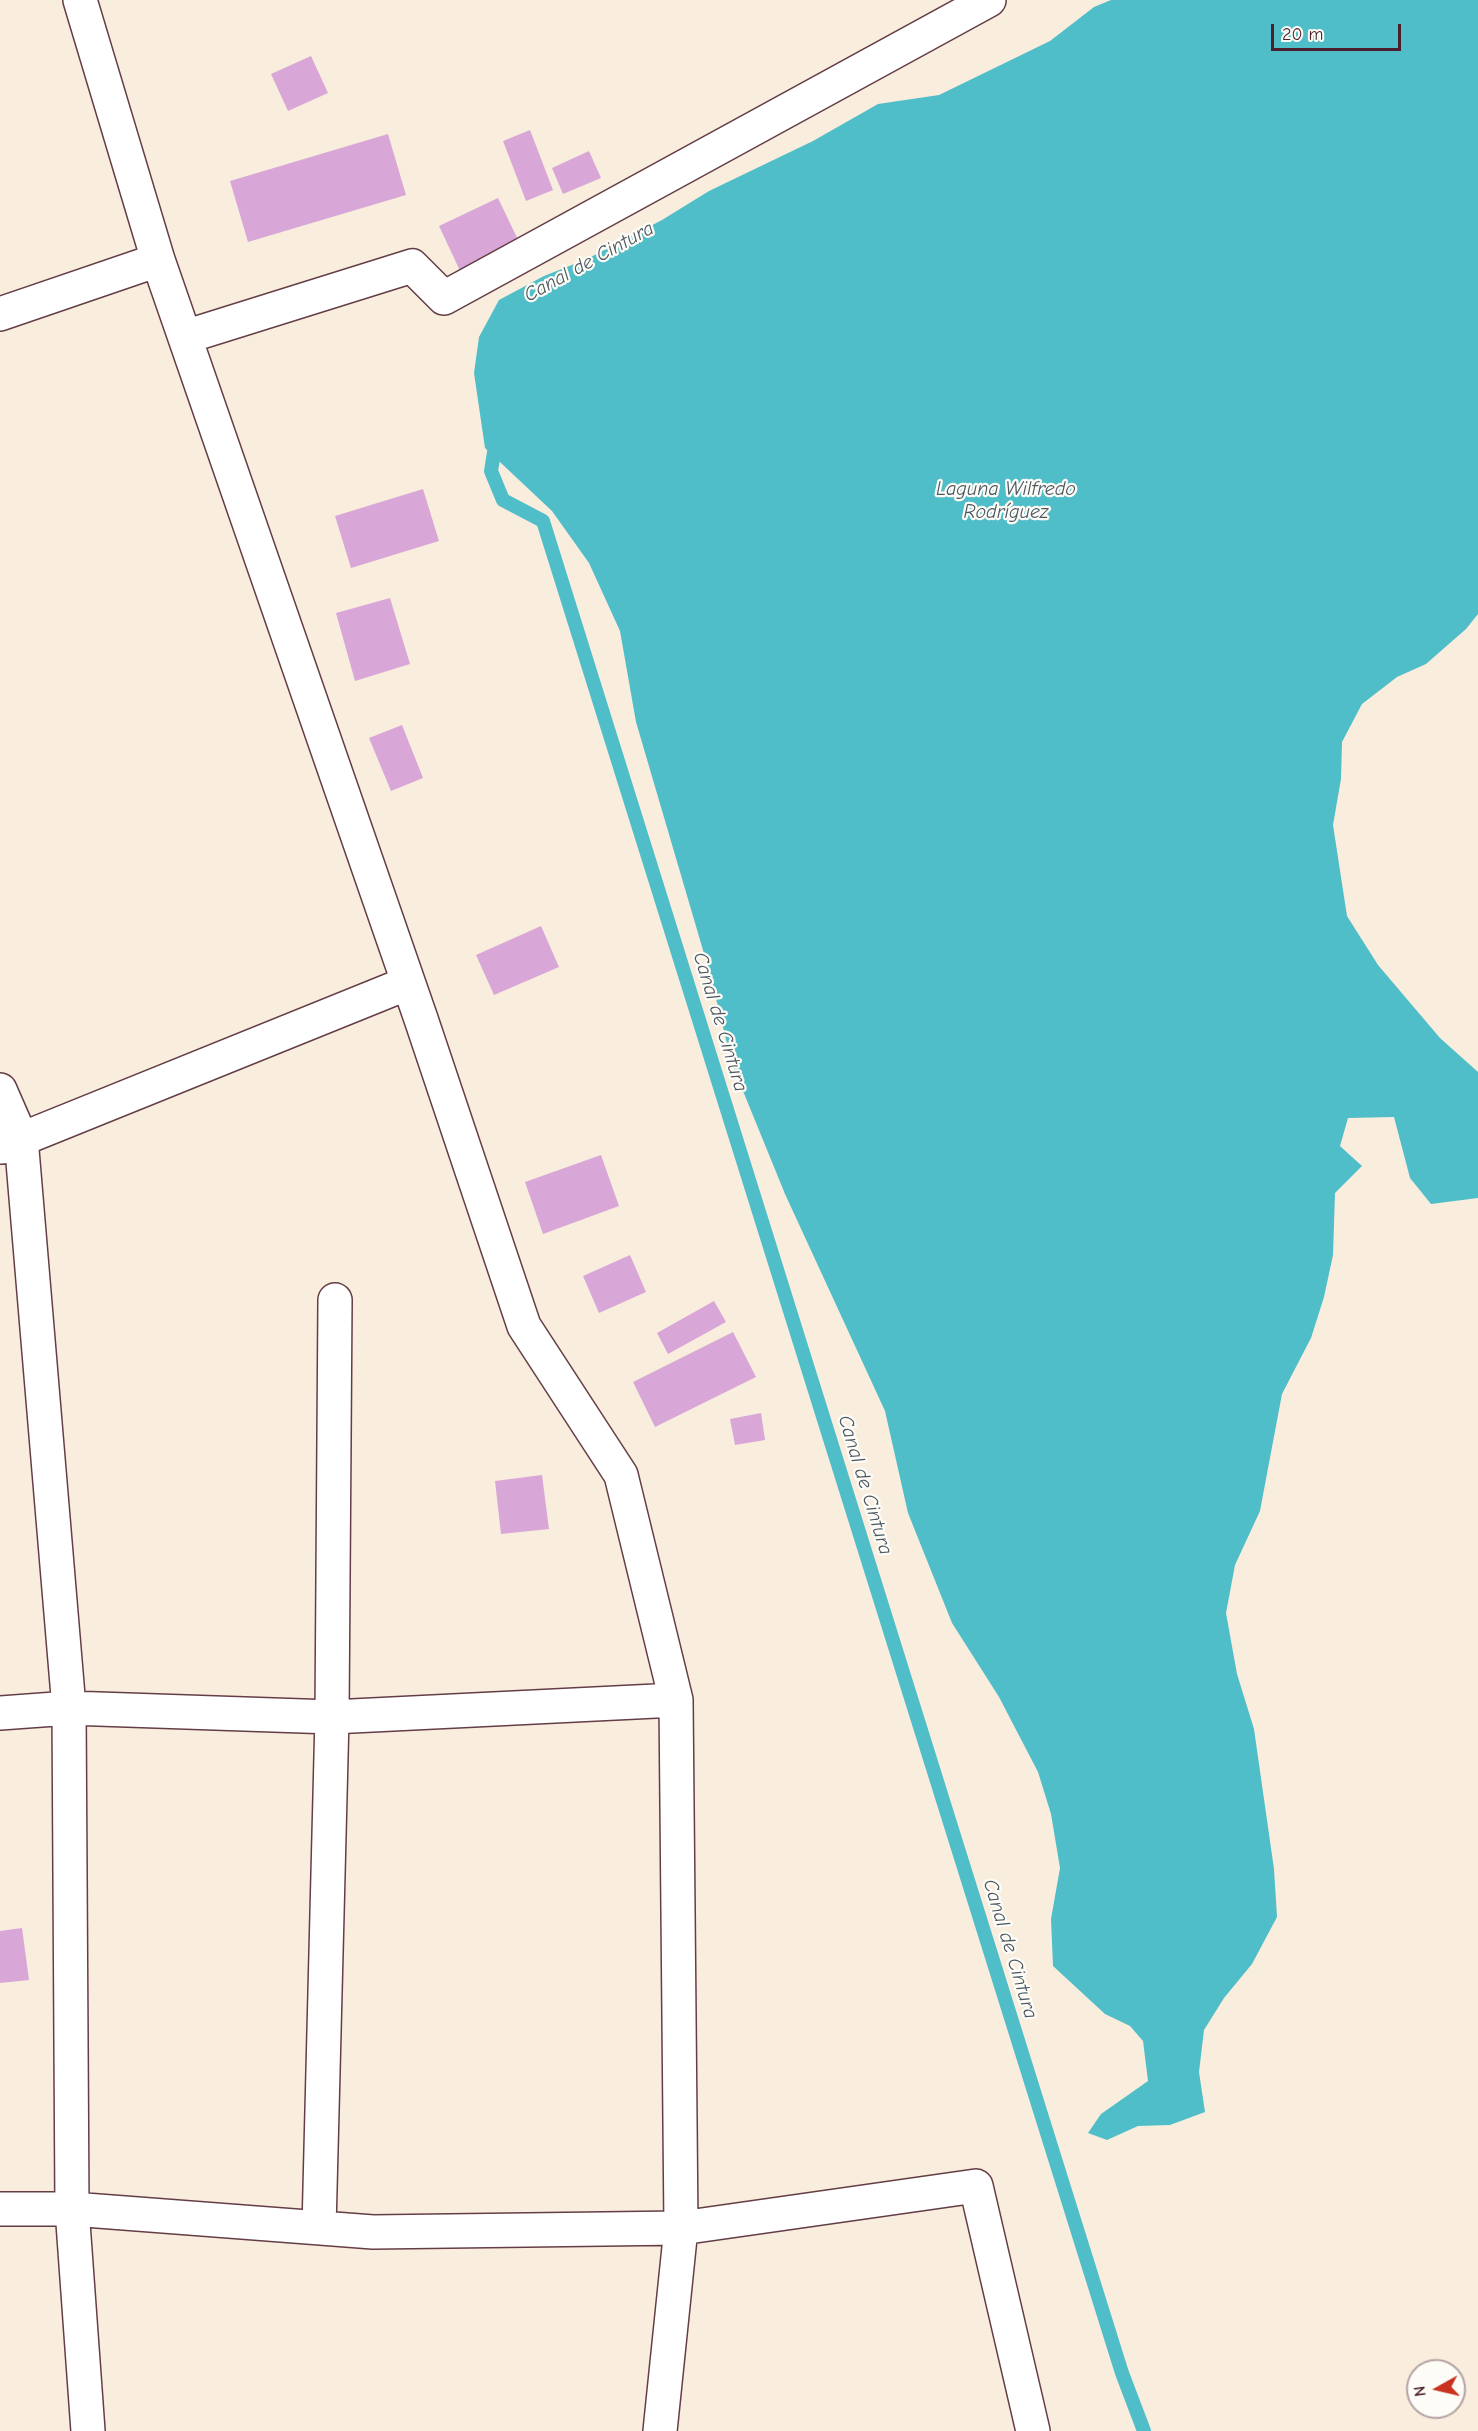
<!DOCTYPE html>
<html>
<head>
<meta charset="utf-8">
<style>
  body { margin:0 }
  #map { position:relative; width:1478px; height:2431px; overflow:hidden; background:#f9edde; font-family:"Comic Neue",sans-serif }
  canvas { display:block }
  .north { position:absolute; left:1406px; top:2359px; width:60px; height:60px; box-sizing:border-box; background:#fdfcf7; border:2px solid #b5a4a5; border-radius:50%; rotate:262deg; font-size:16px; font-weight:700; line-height:24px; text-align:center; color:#4a1f2b }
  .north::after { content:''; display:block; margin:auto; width:21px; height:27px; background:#c8321e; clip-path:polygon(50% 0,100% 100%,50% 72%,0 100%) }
  .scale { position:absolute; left:1271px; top:24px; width:130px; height:27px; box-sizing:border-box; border:3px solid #4a1f2b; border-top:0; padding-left:8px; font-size:18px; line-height:21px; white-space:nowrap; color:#4a1f2b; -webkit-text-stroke:4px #fdfcf7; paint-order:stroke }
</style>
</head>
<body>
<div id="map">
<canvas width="1478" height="2431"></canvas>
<div class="north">N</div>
<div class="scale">20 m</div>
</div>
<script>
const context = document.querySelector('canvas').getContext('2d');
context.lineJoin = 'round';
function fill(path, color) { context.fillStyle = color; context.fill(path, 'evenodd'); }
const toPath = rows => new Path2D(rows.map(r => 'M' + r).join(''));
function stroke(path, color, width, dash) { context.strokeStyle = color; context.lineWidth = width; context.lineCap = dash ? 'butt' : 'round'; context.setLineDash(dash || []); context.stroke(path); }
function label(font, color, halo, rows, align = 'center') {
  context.font = font + ' "Comic Neue",sans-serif'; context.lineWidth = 4.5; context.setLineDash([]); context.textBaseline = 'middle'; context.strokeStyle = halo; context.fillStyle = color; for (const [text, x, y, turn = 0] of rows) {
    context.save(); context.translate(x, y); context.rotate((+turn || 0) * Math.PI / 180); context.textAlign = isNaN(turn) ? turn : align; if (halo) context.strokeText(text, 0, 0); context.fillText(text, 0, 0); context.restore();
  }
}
const water = toPath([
  [1111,0,1478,0,1478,614,1466,629,1426,664,1397,677,1362,704,1342,742,1341,779,1333,825,1347,916,1378,965,1440,1038,1478,1072,1478,1198,1431,1204,1410,1178,1394,1117,1348,1118,1340,1146,1362,1166,1335,1193,1333,1255,1324,1297,1311,1338,1282,1394,1260,1511,1235,1565,1226,1613,1237,1674,1254,1729,1274,1869,1277,1917,1252,1964,1224,1998,1204,2030,1199,2072,1205,2112,1170,2125,1138,2126,1107,2140,1088,2133,1101,2114,1148,2081,1143,2041,1130,2026,1105,2014,1053,1966,1051,1919,1060,1868,1051,1814,1038,1772,999,1697,952,1623,908,1513,885,1411,785,1194,732,1064,710,974,636,722,620,631,589,563,552,511,485,448,474,373,479,337,499,300,544,276,587,259,662,220,709,191,813,141,878,104,939,95,1050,41,1094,7]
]);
const stream = toPath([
  [496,440,491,471,503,500,543,521,1122,2373,1144,2431]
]);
const building = toPath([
  [311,56,328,93,288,111,271,74],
  [530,130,553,190,526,201,503,141],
  [388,134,406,195,248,242,230,181],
  [589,151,601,178,563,194,552,168],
  [498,198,521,246,462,275,439,226],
  [423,489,439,541,351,568,335,516],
  [390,598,410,664,355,681,336,613],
  [402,725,423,778,391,791,369,738],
  [541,926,559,967,494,995,476,955],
  [601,1155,619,1206,543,1234,525,1182],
  [630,1255,646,1292,599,1313,583,1276],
  [714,1301,726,1322,668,1354,657,1333],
  [733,1332,756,1377,655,1427,633,1382],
  [761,1413,765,1440,735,1445,730,1419],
  [542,1475,549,1529,501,1534,495,1481],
  [22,1928,29,1980,0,1983,0,1931]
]);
const street = toPath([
  [80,0,158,260,421,1019,524,1326,621,1475,676,1700,681,2228,660,2431],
  [0,314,158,260],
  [185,337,412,266,444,298,989,0],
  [0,1090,21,1138,69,1708,72,2209,88,2431],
  [2,1147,408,983],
  [0,1713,69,1708,332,1717,676,1700],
  [0,2209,72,2209,373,2232,681,2228,976,2186,1033,2431],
  [319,2228,332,1717,335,1300]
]);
const waterNames = [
  ["Canal de Cintura",589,262,-29],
  ["Laguna Wilfredo",1006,489],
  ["Rodríguez",1006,512],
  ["Canal de Cintura",720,1022,73],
  ["Canal de Cintura",865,1485,73],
  ["Canal de Cintura",1010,1949,73]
];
fill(water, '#50bec8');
stroke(stream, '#50bec8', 14);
fill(building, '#d8a7d7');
stroke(street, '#643e46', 36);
stroke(street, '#fff', 33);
label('italic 20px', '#4c5762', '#fdfcf7', waterNames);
</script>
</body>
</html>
